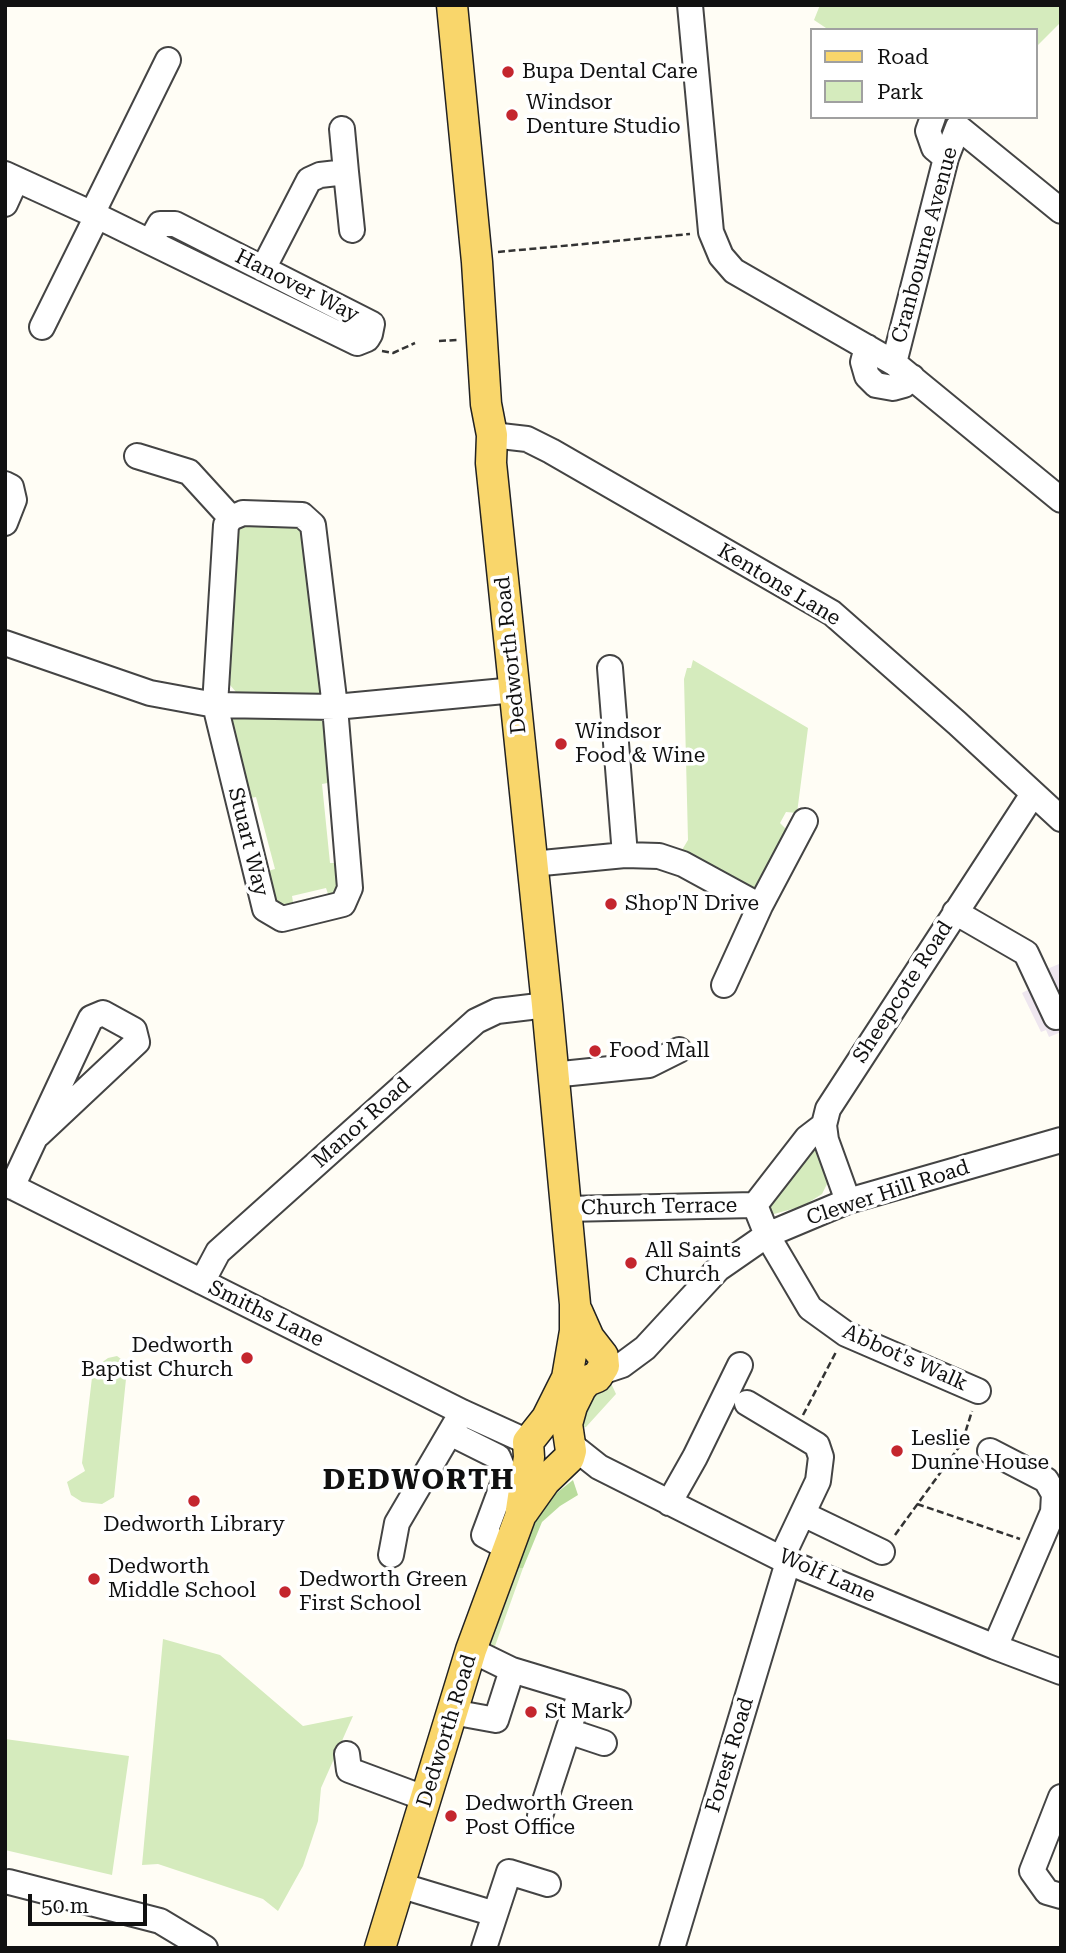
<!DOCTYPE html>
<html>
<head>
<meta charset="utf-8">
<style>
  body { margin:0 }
  #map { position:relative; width:1066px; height:1953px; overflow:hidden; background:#fffdf5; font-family:"Roboto Serif",serif }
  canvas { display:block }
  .frame { position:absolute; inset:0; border:7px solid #111; pointer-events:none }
  .legend { position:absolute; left:810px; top:28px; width:228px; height:91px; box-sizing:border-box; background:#fff; border:2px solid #a0a0a0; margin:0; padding:9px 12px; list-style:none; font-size:21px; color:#111 }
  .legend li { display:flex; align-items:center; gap:14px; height:35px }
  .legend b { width:35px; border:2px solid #a0a0a0 }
  .scale { position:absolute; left:28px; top:1894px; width:119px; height:32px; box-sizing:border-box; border:4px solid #111; border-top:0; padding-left:9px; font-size:21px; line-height:24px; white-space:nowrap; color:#111; -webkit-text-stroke:5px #fff; paint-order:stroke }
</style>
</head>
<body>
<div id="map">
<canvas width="1066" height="1953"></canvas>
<div class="frame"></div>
<ul class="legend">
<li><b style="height:9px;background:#f9d66b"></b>Road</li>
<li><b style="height:19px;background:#d5ebbd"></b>Park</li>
</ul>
<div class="scale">50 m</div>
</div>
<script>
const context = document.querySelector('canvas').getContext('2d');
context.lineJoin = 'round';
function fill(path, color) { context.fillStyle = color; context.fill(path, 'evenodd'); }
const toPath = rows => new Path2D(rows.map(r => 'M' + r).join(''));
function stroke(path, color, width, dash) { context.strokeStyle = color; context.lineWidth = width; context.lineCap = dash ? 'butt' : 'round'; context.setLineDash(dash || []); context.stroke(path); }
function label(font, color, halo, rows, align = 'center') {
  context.font = font + ' "Roboto Serif",serif'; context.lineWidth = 7; context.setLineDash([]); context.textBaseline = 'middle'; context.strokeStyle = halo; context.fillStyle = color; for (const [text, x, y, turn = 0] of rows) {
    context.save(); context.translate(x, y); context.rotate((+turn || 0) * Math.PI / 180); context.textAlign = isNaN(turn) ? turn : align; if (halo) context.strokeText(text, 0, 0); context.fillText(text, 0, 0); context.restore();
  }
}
const industrial = toPath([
  [1059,964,1061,1032,1049,1037,1046,1030,1041,1032,1022,993,1033,987,1035,980,1047,969]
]);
const green = toPath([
  [820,5,1061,5,1061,22,1036,47,1036,30,829,30,814,20],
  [245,522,295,522,307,531,325,684,319,694,236,692,230,685,235,531],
  [693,660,808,728,797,813,786,812,780,823,785,828,787,837,759,886,752,888,669,852,682,850,688,840,684,679,687,668,691,668],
  [319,718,327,726,333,782,322,784,330,863,341,863,344,883,330,900,326,888,292,896,294,908,285,909,272,900,264,872,275,869,256,797,245,799,228,730,233,719],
  [817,1147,828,1182,822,1194,803,1206,763,1217,796,1159,806,1148],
  [117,1356,125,1362,127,1369,114,1497,102,1504,82,1502,71,1495,67,1482,85,1471,82,1463,93,1369,108,1358],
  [610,1381,616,1394,586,1427,575,1429,581,1405],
  [518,1568,523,1568,495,1646,488,1645,504,1599],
  [163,1639,220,1655,303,1726,353,1716,321,1788,318,1821,303,1866,278,1911,263,1899,158,1864,142,1865],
  [5,1739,129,1756,112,1875,5,1850]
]);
const forest = toPath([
  [573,1480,578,1495,560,1506,542,1522,523,1568,518,1568,532,1525,549,1499]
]);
const path = toPath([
  [498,252,690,234],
  [439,341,457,340],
  [382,351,393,353,415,343],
  [803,1415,836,1352],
  [917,1504,1020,1539],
  [895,1535,962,1443,972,1411]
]);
const minor = toPath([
  [690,5,711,232,721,256,734,271,894,363,1061,500],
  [933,117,928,131,934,148,946,158],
  [958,127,1061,211],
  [346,172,352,230],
  [5,174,97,216,150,242,357,343,367,339,370,334,372,324,175,224,160,224,150,242],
  [5,204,16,180],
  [92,214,168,60],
  [263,269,309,180,320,175,346,172,342,129],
  [42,327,97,216],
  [867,347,863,362,867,376,876,385,893,388,904,385,912,377],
  [894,363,946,158,958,127],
  [492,435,527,439,551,451,832,613,957,723,1061,819],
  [137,456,189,472,231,518],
  [5,484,11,487,14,500,5,523],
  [243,513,302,515,313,525,335,707,350,888,343,904,282,919,265,909,215,705,226,525,231,518,243,513],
  [5,643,150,693,215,705,335,707,515,690],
  [610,668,625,855],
  [532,864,625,855,659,856,683,864,760,906],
  [955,912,1026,953,1056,1017],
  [724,985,760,906,805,821],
  [552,1075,649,1065,679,1050],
  [824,1125,807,1138,755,1205,767,1235,810,1308,846,1334,978,1391],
  [5,1183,462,1412,528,1442],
  [12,1187,91,1018,103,1013,134,1030,137,1042,39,1134],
  [848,1201,826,1140,824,1125,828,1109,1033,794],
  [564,1209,755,1205],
  [202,1282,218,1252,476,1021,497,1011,547,1005],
  [601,1372,622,1365,645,1348,718,1269,767,1235,848,1201,1061,1140],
  [747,1403,817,1445,821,1457,818,1481,782,1557],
  [450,1433,498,1457,506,1476,484,1535,508,1548],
  [570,1444,599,1467,788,1562,995,1647,1061,1672],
  [990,1451,1046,1480,1054,1494,1053,1512,995,1647],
  [669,1503,695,1457,740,1365],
  [803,1514,882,1552],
  [391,1555,397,1523,458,1419],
  [512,1670,618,1702],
  [452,1712,496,1720,512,1670,471,1650],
  [568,1731,604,1743],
  [347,1754,349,1770,427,1799],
  [1061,1797,1032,1871,1047,1892,1061,1896],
  [540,1816,581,1691],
  [9,1882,160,1921,205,1948],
  [399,1885,495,1914],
  [484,1948,509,1872,548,1884],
  [672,1948,788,1562]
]);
const major = toPath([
  [523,1512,545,1481,569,1458,571,1451,567,1424,572,1406,581,1388,587,1381,597,1377,604,1366,603,1356,589,1338,577,1311],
  [380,1948,471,1650,520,1517,529,1457,528,1442,547,1418,567,1378,575,1331,575,1304,547,1005,491,463,492,435,486,404,477,262,452,5]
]);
const markers = [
  [508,72,7,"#c4262e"],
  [512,115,7,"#c4262e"],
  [561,744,7,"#c4262e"],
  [611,904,7,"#c4262e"],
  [595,1051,7,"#c4262e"],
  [631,1263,7,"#c4262e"],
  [247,1358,7,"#c4262e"],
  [897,1451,7,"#c4262e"],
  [194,1501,7,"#c4262e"],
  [94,1579,7,"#c4262e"],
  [285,1592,7,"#c4262e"],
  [531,1712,7,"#c4262e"],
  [451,1816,7,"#c4262e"]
];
const poiNames = [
  ["Bupa Dental Care",522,72],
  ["Windsor",526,103],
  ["Denture Studio",526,127],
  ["Windsor",575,732],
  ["Food & Wine",575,756],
  ["Shop'N Drive",625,904],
  ["Food Mall",609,1051],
  ["All Saints",645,1251],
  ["Church",645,1275],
  ["Dedworth",233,1346,"right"],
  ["Baptist Church",233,1370,"right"],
  ["Leslie",911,1439],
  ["Dunne House",911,1463],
  ["Dedworth Library",194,1525,"center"],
  ["Dedworth",108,1567],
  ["Middle School",108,1591],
  ["Dedworth Green",299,1580],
  ["First School",299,1604],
  ["St Mark",545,1712],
  ["Dedworth Green",465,1804],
  ["Post Office",465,1828]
];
const streetNames = [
  ["Cranbourne Avenue",925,245,-75],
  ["Hanover Way",297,286,27],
  ["Kentons Lane",779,585,31],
  ["Dedworth Road",511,655,-96],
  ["Stuart Way",248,842,76],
  ["Sheepcote Road",903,992,-57],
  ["Manor Road",362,1123,-42],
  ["Clewer Hill Road",888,1193,-18],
  ["Church Terrace",659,1207,-1],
  ["Smiths Lane",266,1314,26],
  ["Abbot's Walk",905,1358,24],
  ["Wolf Lane",827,1576,24],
  ["Dedworth Road",447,1731,-73],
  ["Forest Road",730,1755,-73]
];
const districtNames = [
  ["DEDWORTH",419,1481]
];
fill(industrial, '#eee6ef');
fill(green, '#d5ebbd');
fill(forest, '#b9dc9c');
stroke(minor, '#444', 28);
stroke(major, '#222', 33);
stroke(path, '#333', 2.5, [7, 3.5]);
stroke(minor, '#fff', 24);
stroke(major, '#f9d66b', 30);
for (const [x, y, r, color] of markers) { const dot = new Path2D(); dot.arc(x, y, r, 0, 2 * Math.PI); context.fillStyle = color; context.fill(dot); stroke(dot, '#fff', 2.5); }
label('21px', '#111', '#fff', poiNames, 'left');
label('21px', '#111', '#fff', streetNames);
context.letterSpacing = '2px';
label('bold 28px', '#111', '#fff', districtNames);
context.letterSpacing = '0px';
</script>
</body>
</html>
